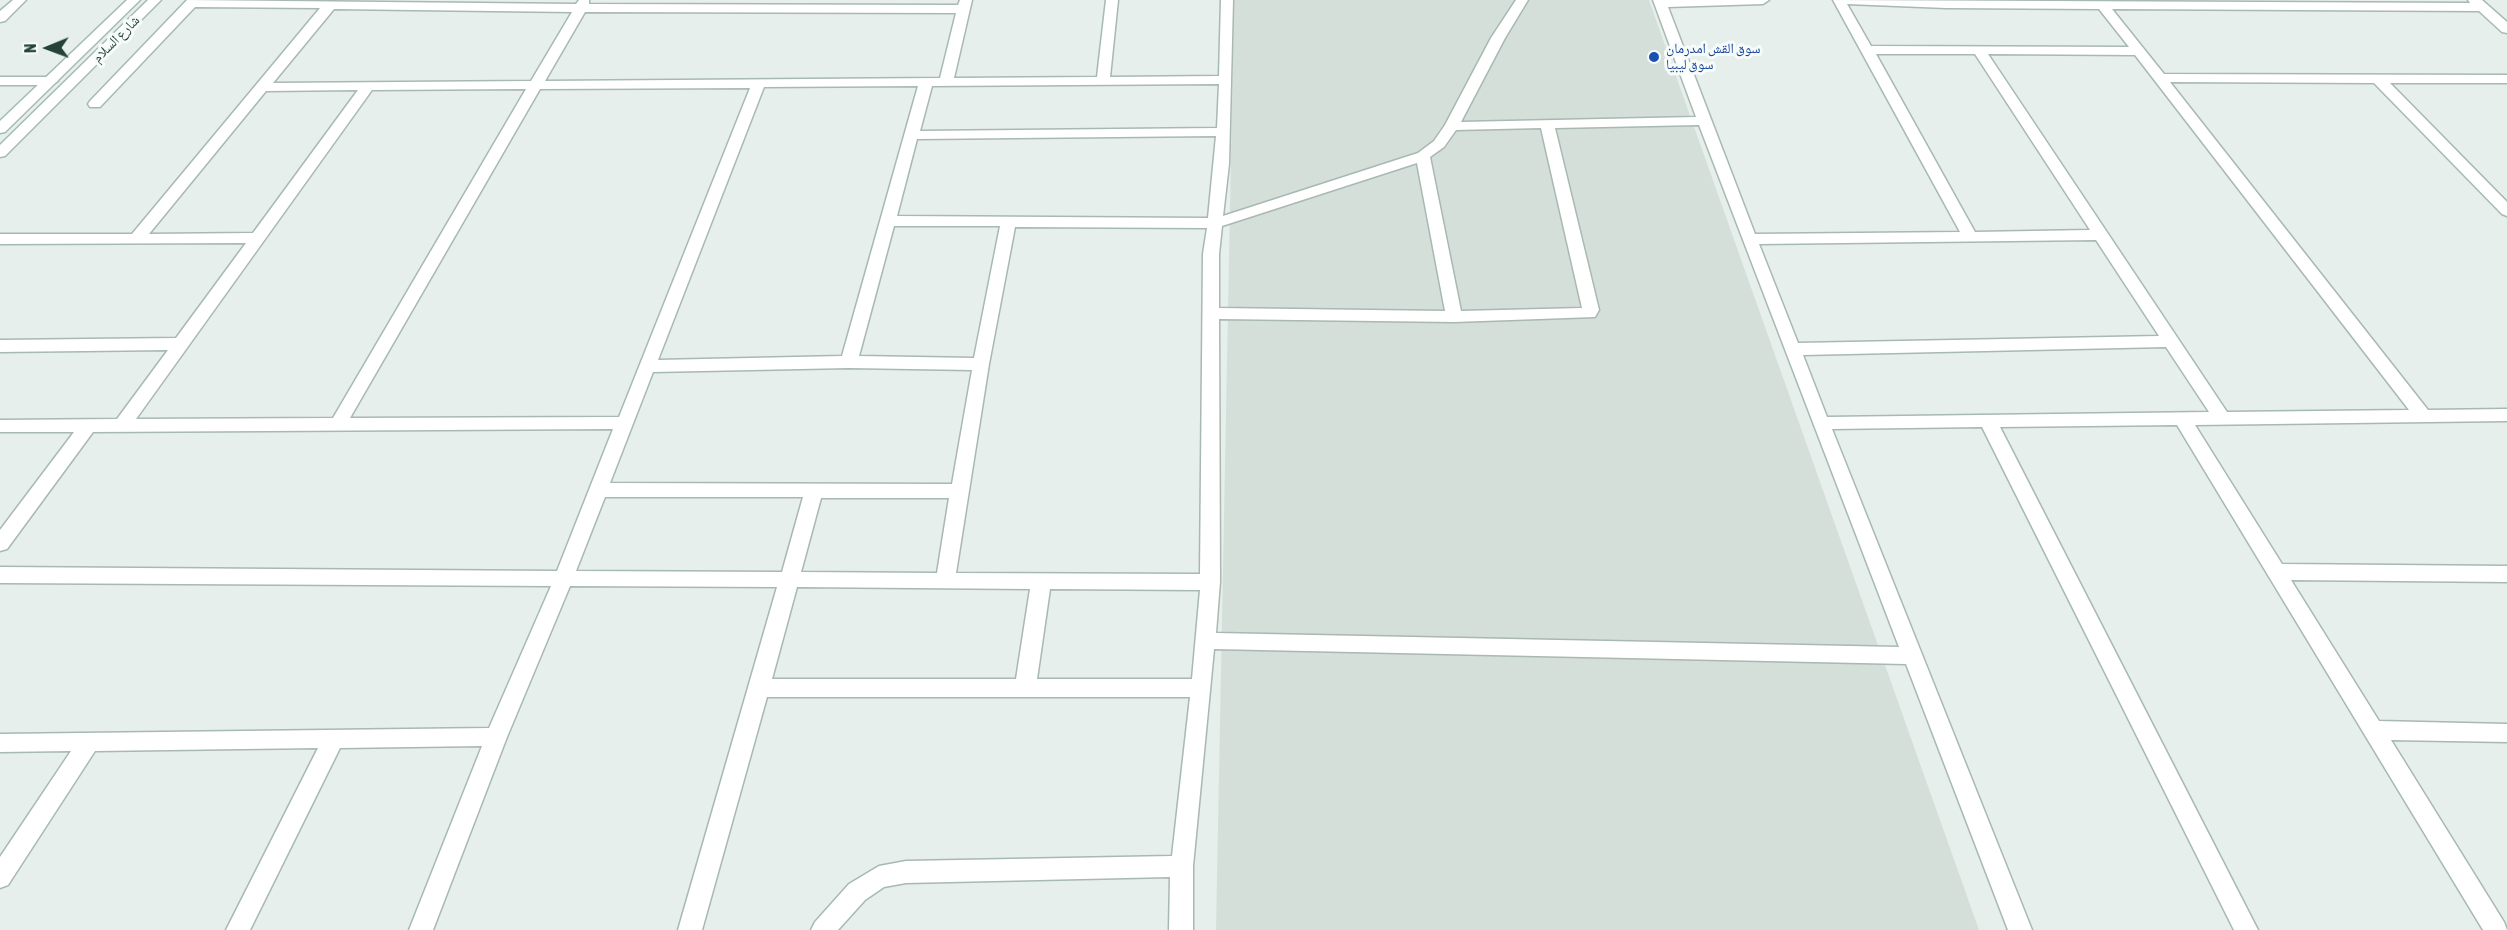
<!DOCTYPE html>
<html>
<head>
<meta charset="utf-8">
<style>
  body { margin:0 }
  #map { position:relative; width:2507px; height:930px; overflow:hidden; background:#e6efeb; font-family:"Asap Condensed",sans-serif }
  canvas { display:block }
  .north { position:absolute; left:18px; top:18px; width:60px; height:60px; -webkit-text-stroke:4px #f7fbf9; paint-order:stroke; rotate:269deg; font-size:16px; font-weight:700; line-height:24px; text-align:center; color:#24423a }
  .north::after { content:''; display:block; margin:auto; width:21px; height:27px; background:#24423a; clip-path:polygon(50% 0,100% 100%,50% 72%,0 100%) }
</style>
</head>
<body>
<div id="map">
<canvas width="2507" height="930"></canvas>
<div class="north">N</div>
</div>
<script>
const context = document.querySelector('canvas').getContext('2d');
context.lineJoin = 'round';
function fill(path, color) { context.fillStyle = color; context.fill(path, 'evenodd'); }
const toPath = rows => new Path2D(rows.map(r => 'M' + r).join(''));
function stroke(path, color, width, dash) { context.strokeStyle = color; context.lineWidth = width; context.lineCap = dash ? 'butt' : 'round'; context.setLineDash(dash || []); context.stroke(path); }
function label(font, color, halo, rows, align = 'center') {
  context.font = font + ' "Asap Condensed","Noto Naskh Arabic",sans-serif'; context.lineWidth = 6; context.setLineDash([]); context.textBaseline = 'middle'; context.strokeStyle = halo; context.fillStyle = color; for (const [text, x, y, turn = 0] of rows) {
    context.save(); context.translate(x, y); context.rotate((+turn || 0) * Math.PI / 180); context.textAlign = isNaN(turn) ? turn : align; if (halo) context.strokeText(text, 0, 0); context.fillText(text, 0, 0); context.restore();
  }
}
const built = toPath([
  [1234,0,1649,0,1979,930,1216,930]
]);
const minor = toPath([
  [13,0,26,0,5,21,0,22,0,11,13,0],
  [187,0,576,4,579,0,589,0,589,4,958,5,960,0,972,0,954,78,1097,77,1106,0,1118,0,1110,77,1219,76,1221,0,1233,0,1229,164,1223,216,1418,153,1434,141,1445,125,1491,38,1516,0,1528,0,1505,38,1461,122,1696,117,1653,0,1769,0,1763,4,1668,7,1755,234,1960,232,1833,0,2470,3,2468,0,2482,0,2507,22,2507,33,2502,32,2479,11,2112,9,2164,74,2507,75,2507,83,2390,83,2507,202,2507,216,2502,214,2374,83,2170,82,2428,410,2507,409,2507,421,2195,425,2282,564,2507,566,2507,582,2291,580,2379,721,2507,724,2507,742,2391,740,2504,922,2507,930,2483,930,2177,425,2000,427,2258,930,2234,930,1982,427,1832,429,2032,930,2008,930,1906,664,1214,649,1193,866,1193,930,1169,930,1170,877,906,883,884,887,865,900,838,930,811,930,815,922,849,884,879,866,906,861,1172,856,1190,697,767,697,702,930,678,930,777,587,570,586,507,737,433,930,409,930,482,746,340,748,250,930,226,930,318,748,95,751,8,885,0,888,0,857,71,751,0,752,0,734,489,728,551,586,0,583,0,567,557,571,613,429,93,432,7,549,0,551,0,530,74,432,0,432,0,420,117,419,168,350,0,352,0,340,176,338,246,243,0,244,0,234,132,234,320,8,195,7,100,107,90,107,88,104,90,101,187,0],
  [1847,4,1946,8,2099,9,2129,47,1871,46,1847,4],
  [334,9,572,12,531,81,273,83,334,9],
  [585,12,956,13,940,78,545,81,585,12],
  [1876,54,1975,54,2090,230,1975,232,1876,54],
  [1988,54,2135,55,2409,410,2227,412,1988,54],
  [1219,84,1217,128,920,131,932,86,1219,84],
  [918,86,842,356,658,360,764,87,918,86],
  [750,88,619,417,350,418,540,89,750,88],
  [526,89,333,418,136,419,372,90,526,89],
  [358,90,253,233,149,234,266,91,358,90],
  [1699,125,1899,647,1216,633,1220,582,1219,319,1454,322,1595,317,1599,310,1555,128,1699,125],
  [1541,128,1582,308,1461,311,1430,157,1444,147,1456,130,1541,128],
  [1216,136,1208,218,897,216,917,139,1216,136],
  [1417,163,1445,311,1219,308,1219,254,1222,226,1417,163],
  [894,226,1000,226,974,358,859,356,894,226],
  [1015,227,1207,228,1203,254,1200,574,956,573,989,364,1015,227],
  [2096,240,2159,336,1798,343,1759,244,2096,240],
  [2166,347,2209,412,1827,417,1803,355,2166,347],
  [849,368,972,370,952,484,610,483,653,372,849,368],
  [605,497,803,497,782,572,576,571,605,497],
  [821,498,949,498,937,573,801,572,821,498],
  [797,587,1030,589,1016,679,772,679,797,587],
  [1050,589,1200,590,1192,679,1037,679,1050,589],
  [0,77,51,77,58,81,51,85,0,85,0,77]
]);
const secondary = toPath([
  [127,0,140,0,5,132,0,133,0,121,127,0],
  [148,0,161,0,5,156,0,157,0,145,148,0]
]);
const markers = [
  [1654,57,6,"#1a4fb4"]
];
const farStreetnames = [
  ["شارع السلام",116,39,-45]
];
const farTransitnames = [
  ["سوق القش امدرمان",1666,49],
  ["سوق ليبيا",1666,65]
];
fill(built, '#d4dfda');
stroke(minor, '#a8b8b2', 3);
stroke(secondary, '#a4bbb3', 3);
fill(minor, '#fff');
fill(secondary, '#fff');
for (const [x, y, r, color] of markers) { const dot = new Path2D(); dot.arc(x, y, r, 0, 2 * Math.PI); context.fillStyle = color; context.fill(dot); stroke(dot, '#f7fbf9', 2); }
label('14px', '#24423a', '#f7fbf9', farStreetnames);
label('14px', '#164399', '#f7fbf9', farTransitnames, 'left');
</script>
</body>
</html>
